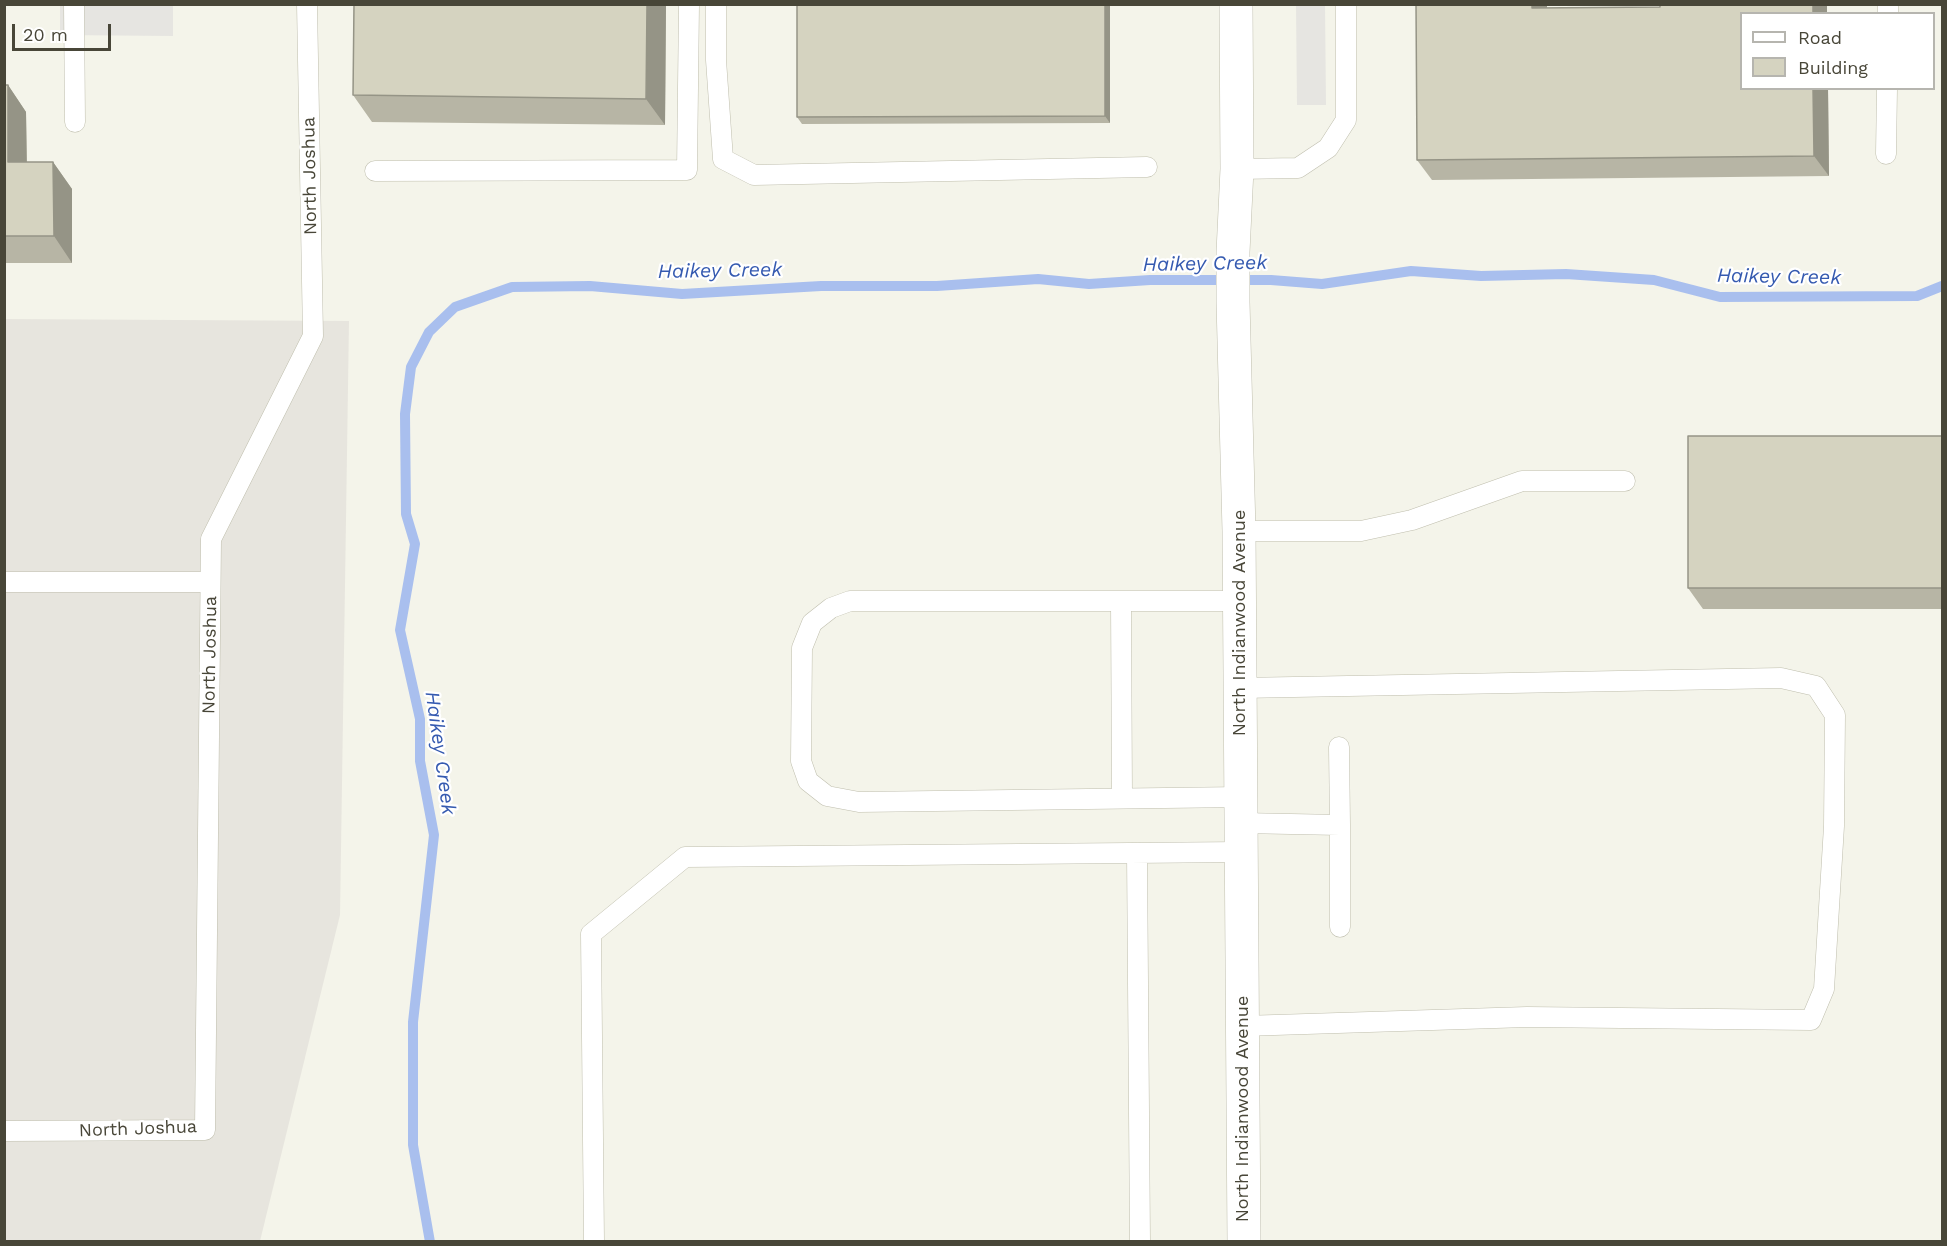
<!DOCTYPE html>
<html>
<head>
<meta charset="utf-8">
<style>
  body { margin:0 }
  #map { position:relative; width:1947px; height:1246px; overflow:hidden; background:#f4f4ea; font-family:"Work Sans",sans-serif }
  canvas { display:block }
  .frame { position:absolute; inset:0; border:6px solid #484638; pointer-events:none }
  .legend { position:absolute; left:1740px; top:12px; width:195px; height:78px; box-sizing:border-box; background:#fff; border:2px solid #b6b5af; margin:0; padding:8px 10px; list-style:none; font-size:18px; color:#484638 }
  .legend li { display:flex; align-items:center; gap:12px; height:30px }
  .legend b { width:30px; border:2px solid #b6b5af }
  .scale { position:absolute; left:12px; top:24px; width:99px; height:27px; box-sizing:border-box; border:3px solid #484638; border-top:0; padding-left:8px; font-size:18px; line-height:21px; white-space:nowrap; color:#484638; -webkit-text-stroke:4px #fff; paint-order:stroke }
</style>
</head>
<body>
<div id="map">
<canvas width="1947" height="1246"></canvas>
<div class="frame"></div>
<ul class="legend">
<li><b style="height:8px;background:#fff"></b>Road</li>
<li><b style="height:16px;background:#d5d3c0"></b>Building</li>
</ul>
<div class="scale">20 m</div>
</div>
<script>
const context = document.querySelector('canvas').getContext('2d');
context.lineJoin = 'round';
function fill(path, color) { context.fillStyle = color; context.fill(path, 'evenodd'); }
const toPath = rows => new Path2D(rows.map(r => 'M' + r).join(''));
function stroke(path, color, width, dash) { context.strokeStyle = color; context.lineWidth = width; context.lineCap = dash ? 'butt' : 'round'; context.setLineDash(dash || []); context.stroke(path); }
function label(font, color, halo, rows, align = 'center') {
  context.font = font + ' "Work Sans",sans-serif'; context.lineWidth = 4.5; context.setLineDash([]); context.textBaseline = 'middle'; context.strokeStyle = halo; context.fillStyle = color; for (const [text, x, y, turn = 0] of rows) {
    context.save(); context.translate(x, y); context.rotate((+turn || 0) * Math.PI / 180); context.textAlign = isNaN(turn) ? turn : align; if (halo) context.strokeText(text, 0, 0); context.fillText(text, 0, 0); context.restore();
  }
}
const industrial = toPath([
  [5,319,349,321,340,915,260,1241,5,1242]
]);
const parking = toPath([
  [60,5,173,5,173,36,60,35],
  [1296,5,1325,5,1326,105,1297,105]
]);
const stream = toPath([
  [430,1242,413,1145,413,1022,434,835,420,761,420,719,400,630,415,544,406,514,405,414,411,367,429,332,455,307,512,287,590,286,682,294,821,286,937,286,1038,279,1089,284,1150,280,1271,280,1322,284,1411,271,1481,276,1566,274,1654,280,1720,297,1917,296,1942,286]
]);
const lane = toPath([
  [74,4,75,122],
  [716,4,716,60,723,159,754,175,1147,167],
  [1888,14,1888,4],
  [1886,154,1887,88],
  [1237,169,1298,168,1328,148,1346,120,1346,4],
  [375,171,687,170,689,4],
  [1239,531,1361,531,1412,520,1522,481,1625,481],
  [4,582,210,582],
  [1121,601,1122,798],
  [1240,601,850,601,831,608,812,623,802,648,801,761,808,781,827,796,859,802,1241,797],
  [1240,688,1781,678,1816,686,1835,715,1834,826,1824,989,1811,1020,1527,1017,1243,1026],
  [1339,747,1340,825],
  [1241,823,1340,825,1340,927],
  [1137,853,1140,1242],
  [4,1131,205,1130,211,539,313,336,307,4],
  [594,1242,591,934,685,857,1241,852]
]);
const street = toPath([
  [1236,4,1237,169,1233,252,1233,302,1239,531,1244,1242]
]);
const wall = toPath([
  [354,4,666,4,665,125,372,122,353,95],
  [797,4,1110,4,1110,123,802,124,797,117],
  [1547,8,1828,88,1829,176,1432,180,1417,160],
  [4,85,8,85,26,112,27,162,53,162,72,189,72,263,4,263],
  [1942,436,1942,609,1703,609,1688,588]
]);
const shadedWall = toPath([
  [647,4,666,4,665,125,646,99],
  [1105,4,1110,4,1110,123,1105,116],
  [1532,4,1547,4,1547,29,1532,8],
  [1813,4,1827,4,1827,14,1813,14],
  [8,85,26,112,27,189,8,162],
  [1813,88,1828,88,1829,176,1814,156],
  [53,162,72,189,72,263,54,236]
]);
const building = toPath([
  [354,4,647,4,646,99,353,95,354,4],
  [797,4,1105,4,1105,116,797,117,797,4],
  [1416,4,1532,4,1532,8,1660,7,1660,4,1813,4,1813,14,1742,14,1742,88,1813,88,1814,156,1417,160,1416,4],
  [4,85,8,85,8,162,53,162,54,236,4,236,4,85],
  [1688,436,1942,436,1942,588,1688,588,1688,436]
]);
const streetNames = [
  ["North Joshua",310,176,-91],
  ["North Indianwood Avenue",1240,623,-90],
  ["North Joshua",210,655,-89],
  ["North Indianwood Avenue",1243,1109,-90],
  ["North Joshua",138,1129,-2]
];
const waterNames = [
  ["Haikey Creek",1205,264,-1],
  ["Haikey Creek",720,271,-1],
  ["Haikey Creek",1779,277,1],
  ["Haikey Creek",440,753,82]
];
fill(industrial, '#e7e5de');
fill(parking, '#e6e5e1');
stroke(stream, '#a9bfee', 10);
stroke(lane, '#bfbead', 21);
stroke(street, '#bfbead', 34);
stroke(lane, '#fff', 20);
stroke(street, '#fff', 33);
fill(wall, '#b7b5a5');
fill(shadedWall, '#959486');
fill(building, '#d5d3c0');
stroke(building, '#959486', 1.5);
label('18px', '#484638', '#fff', streetNames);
label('italic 20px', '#355ab0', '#fff', waterNames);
</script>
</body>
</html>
